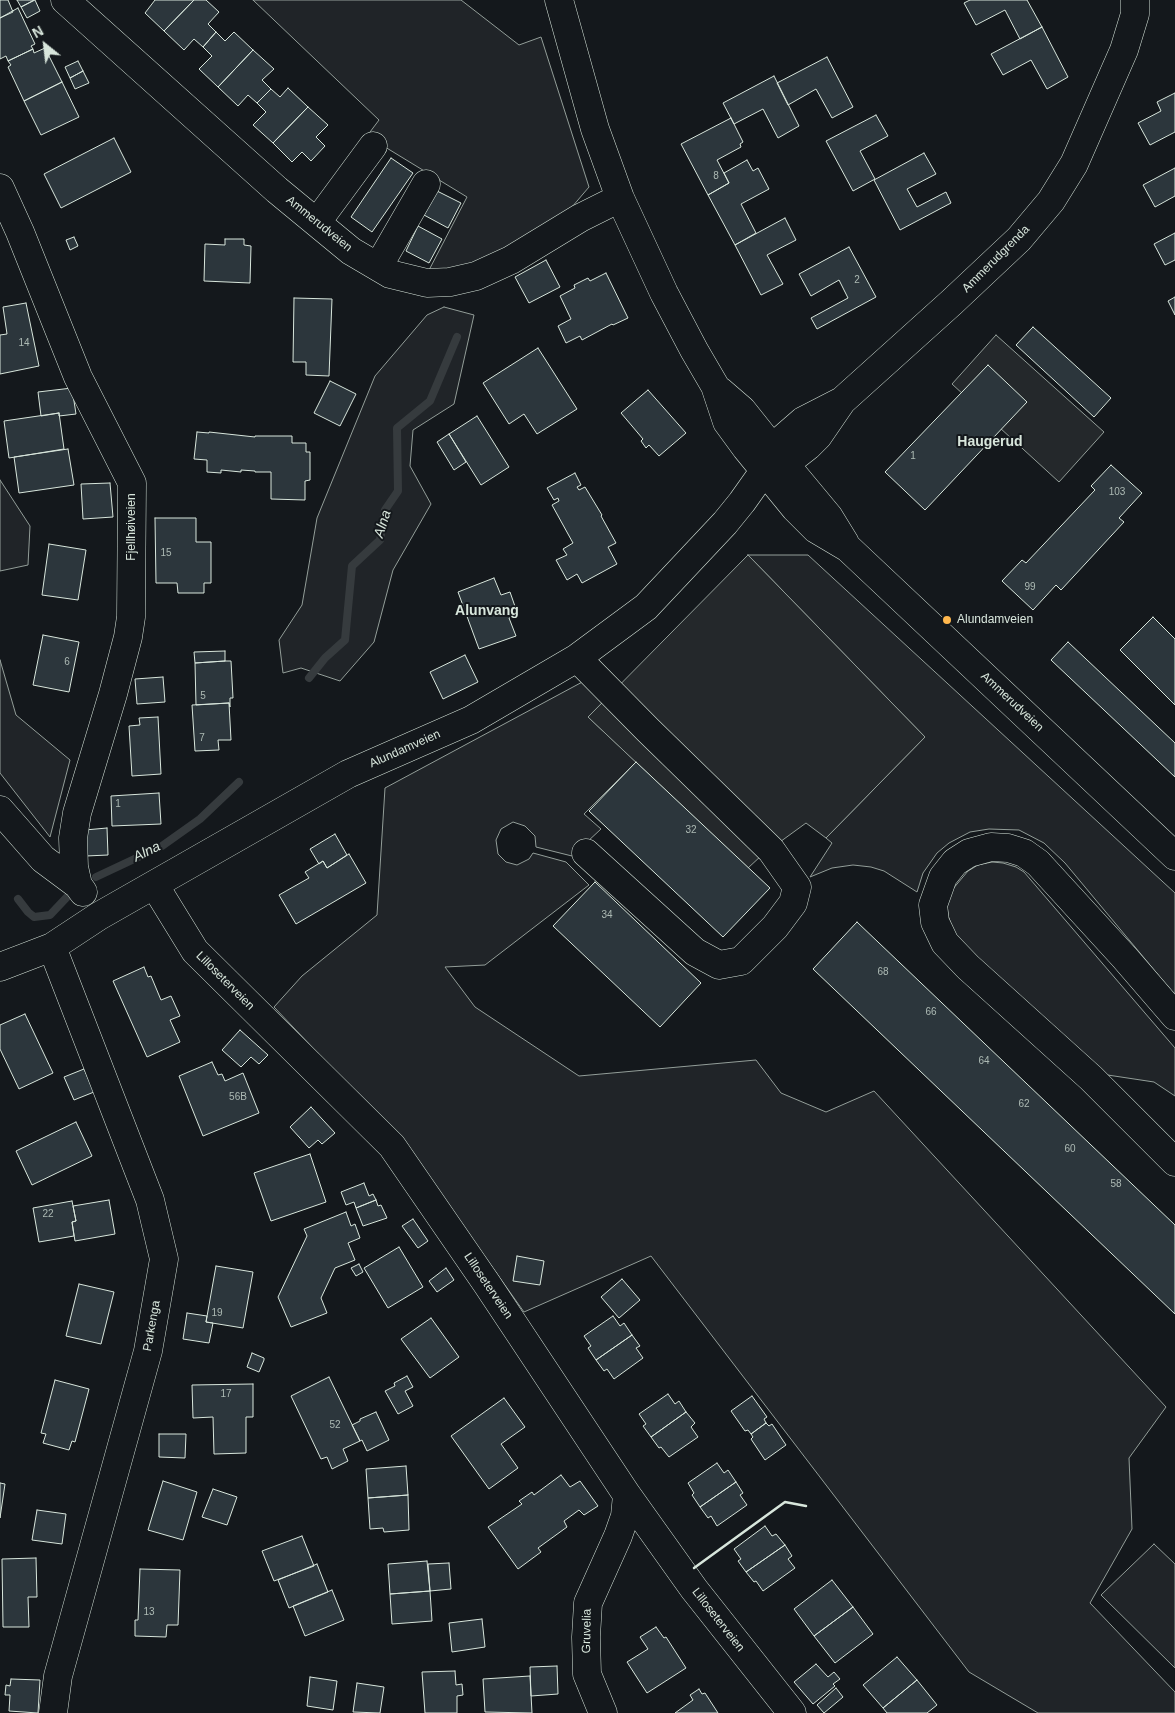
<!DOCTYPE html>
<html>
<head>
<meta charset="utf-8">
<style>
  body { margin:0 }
  #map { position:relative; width:1175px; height:1713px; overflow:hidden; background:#14181c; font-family:Arial,sans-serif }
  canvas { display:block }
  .north { position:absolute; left:20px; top:20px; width:50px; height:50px; -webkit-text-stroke:4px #14181c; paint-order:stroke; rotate:331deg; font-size:14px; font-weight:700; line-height:20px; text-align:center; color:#d8e6dc }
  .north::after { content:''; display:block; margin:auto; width:18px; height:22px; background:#d8e6dc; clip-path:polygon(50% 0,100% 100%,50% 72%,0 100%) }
</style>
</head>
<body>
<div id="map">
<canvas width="1175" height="1713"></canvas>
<div class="north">N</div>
</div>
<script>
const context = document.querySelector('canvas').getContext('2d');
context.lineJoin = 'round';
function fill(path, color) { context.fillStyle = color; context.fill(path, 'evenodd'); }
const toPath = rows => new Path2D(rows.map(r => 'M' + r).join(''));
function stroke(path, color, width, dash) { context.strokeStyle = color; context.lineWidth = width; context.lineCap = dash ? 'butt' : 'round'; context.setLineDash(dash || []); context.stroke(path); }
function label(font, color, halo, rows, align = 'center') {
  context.font = font + ' Arial,sans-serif'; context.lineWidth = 4; context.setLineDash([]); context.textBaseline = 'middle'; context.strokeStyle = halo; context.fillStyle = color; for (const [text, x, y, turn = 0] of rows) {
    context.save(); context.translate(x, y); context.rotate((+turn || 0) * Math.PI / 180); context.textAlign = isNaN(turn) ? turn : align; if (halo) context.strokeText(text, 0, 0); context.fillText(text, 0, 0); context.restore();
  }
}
const green = toPath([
  [253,0,461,0,519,45,541,37,589,187,566,214,546,231,462,270,428,272,467,197,367,136,379,120,253,0],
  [444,307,474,315,454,404,413,430,410,466,431,504,393,570,374,642,340,681,301,668,283,673,279,640,302,605,317,518,375,376,427,315,444,307],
  [0,480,30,526,28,565,0,571,0,480],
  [748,555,808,555,1175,893,1175,995,1065,863,1044,843,1019,830,989,829,970,832,949,843,937,853,923,873,917,892,884,871,871,867,853,865,832,868,810,877,832,843,826,838,925,737,748,555],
  [0,660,16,715,70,760,50,837,0,773,0,660],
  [586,680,604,701,588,717,636,762,584,814,601,829,572,856,536,847,535,836,525,826,513,822,501,829,496,840,498,854,506,862,517,865,529,859,533,853,566,862,589,885,485,965,445,967,475,1007,579,1076,756,1060,781,1093,826,1112,874,1091,1166,1407,1129,1458,1132,1529,1090,1603,1175,1692,1175,1713,1038,1713,969,1672,651,1256,524,1312,407,1147,274,1007,302,976,377,915,385,788,586,680],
  [992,862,1003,863,1016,867,1024,872,1175,1048,1175,1096,1154,1082,1101,1074,963,944,953,931,948,915,947,903,952,890,968,871,978,865,992,862],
  [1154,1544,1175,1564,1175,1668,1101,1595,1154,1544]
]);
const parking = toPath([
  [996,335,1104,432,1059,482,952,384,996,335],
  [748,555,925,737,826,838,806,823,762,855,748,868,588,717,748,555]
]);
const stream = toPath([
  [309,678,325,658,345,640,352,566,380,540,385,510,398,491,397,428,430,401,457,337],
  [96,877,162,846,200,819,239,782],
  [18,899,28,912,34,917,50,915,67,897]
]);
const building = toPath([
  [0,0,8,0,13,12,0,18,0,0],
  [17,0,34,0,21,7,17,0],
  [35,0,40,11,27,18,21,7,35,0],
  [155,0,194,0,164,31,145,13,155,0],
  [194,0,206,0,219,12,208,24,216,32,203,47,194,39,184,50,164,31,194,0],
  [970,0,1027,0,1042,27,1020,39,1005,10,976,25,964,3,970,0],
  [18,8,35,44,31,46,33,49,8,61,6,56,0,59,0,18,18,8],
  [1042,27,1068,77,1047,89,1031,60,1003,75,991,54,1042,27],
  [216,32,225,41,234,32,253,50,218,87,199,69,212,56,203,47,216,32],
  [45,48,62,82,24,101,8,67,11,65,8,61,33,49,34,53,45,48],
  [253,50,274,69,262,80,271,89,257,103,248,95,238,106,218,87,253,50],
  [827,57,853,107,832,118,816,89,788,105,777,83,827,57],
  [78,61,83,71,70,78,65,67,78,61],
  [83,71,89,83,75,89,70,78,83,71],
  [774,76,799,126,778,138,763,109,734,124,723,103,774,76],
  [62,82,79,117,41,135,24,101,62,82],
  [288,88,308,107,273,143,253,125,266,112,257,103,271,89,280,97,288,88],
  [1175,93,1175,132,1150,145,1138,123,1161,111,1157,102,1175,93],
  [308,107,328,125,316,137,325,146,311,161,302,152,292,162,273,143,308,107],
  [876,115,888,136,860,151,875,179,853,191,826,141,876,115],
  [731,118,743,142,740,144,741,147,717,160,729,183,708,195,681,144,731,118],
  [114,138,131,172,61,208,44,174,114,138],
  [924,153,936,174,907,189,917,207,946,192,951,203,900,230,874,180,924,153],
  [391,158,413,173,372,232,351,217,391,158],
  [747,160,753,171,758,168,769,189,741,204,756,233,735,245,708,195,729,183,724,173,747,160],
  [1175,168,1175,196,1155,207,1143,185,1175,168],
  [437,191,461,203,448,228,424,215,437,191],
  [785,218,796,240,767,255,783,284,761,295,735,245,785,218],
  [418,226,442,239,429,263,406,251,418,226],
  [1175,233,1175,260,1165,265,1154,244,1175,233],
  [74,237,78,246,70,250,66,240,74,237],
  [225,239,244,239,244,245,251,246,250,283,204,281,205,244,225,245,225,239],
  [849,247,876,297,817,329,811,318,848,298,839,280,811,296,799,274,849,247],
  [546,260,560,287,529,303,515,277,546,260],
  [606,273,628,318,613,325,612,324,582,340,580,336,566,343,558,326,571,319,560,296,575,288,574,285,588,278,590,281,606,273],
  [1175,297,1175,315,1168,301,1175,297],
  [294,298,332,299,329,376,306,375,306,362,293,362,294,298],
  [26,303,39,366,0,374,0,335,7,334,3,307,26,303],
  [1033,327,1111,398,1094,417,1016,345,1033,327],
  [538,348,577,409,537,434,524,414,509,424,483,383,538,348],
  [988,365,1027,402,925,510,885,472,988,365],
  [330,381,356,394,340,426,314,413,330,381],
  [72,388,76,414,59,416,59,413,41,416,38,392,72,388],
  [648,390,686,433,659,456,649,445,646,448,641,441,643,439,621,413,648,390],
  [59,413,64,449,9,458,4,421,59,413],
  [477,416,509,467,481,485,449,434,477,416],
  [197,432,209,433,209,432,255,437,255,436,292,436,292,443,306,443,306,452,310,452,310,480,305,481,305,500,271,499,271,472,255,472,255,471,241,470,241,472,221,470,221,473,207,472,207,460,194,459,197,432],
  [449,434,466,462,454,470,437,442,449,434],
  [68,449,74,485,19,493,14,457,68,449],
  [1111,465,1142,493,1119,518,1124,522,1061,590,1056,585,1033,610,1002,581,1022,560,1026,563,1095,490,1091,486,1111,465],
  [575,473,581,485,577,487,579,490,585,487,602,515,601,516,616,543,608,547,617,564,582,583,577,574,567,580,556,560,567,555,563,549,573,543,552,505,559,501,558,498,554,500,547,488,575,473],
  [110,483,113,517,83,519,81,484,110,483],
  [155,518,196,518,196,542,211,542,211,583,204,583,204,593,178,593,177,583,156,583,155,518],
  [49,544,86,550,78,600,42,595,49,544],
  [494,578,501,595,510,592,518,615,509,618,516,636,479,649,458,592,494,578],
  [1153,617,1175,639,1175,705,1120,650,1153,617],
  [43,635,79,642,69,692,33,685,43,635],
  [1068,642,1175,743,1175,777,1051,660,1068,642],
  [225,651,225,661,195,663,194,652,225,651],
  [465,655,478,682,443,699,430,672,465,655],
  [225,661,231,661,233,698,230,698,230,707,229,703,196,705,195,663,225,661],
  [163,677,165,702,137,704,135,679,163,677],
  [229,703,231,740,218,740,219,750,195,751,192,705,229,703],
  [158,717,161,774,132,776,129,726,140,725,139,718,158,717],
  [636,762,770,888,723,937,589,811,636,762],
  [159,793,161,824,112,826,111,796,159,793],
  [107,828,108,855,86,856,85,830,107,828],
  [335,834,347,855,327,868,323,861,319,864,310,849,335,834],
  [349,854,366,883,296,924,279,895,309,878,305,872,323,861,327,868,349,854],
  [595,882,701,983,660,1027,553,926,595,882],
  [857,922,1175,1225,1175,1314,813,969,857,922],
  [144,967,148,977,151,976,161,1000,171,996,180,1016,170,1020,180,1042,147,1057,113,981,144,967],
  [25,1014,53,1073,19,1089,0,1049,0,1025,25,1014],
  [240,1030,268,1055,259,1064,251,1057,241,1067,222,1050,240,1030],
  [212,1062,218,1075,222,1074,225,1081,243,1073,259,1113,203,1136,179,1076,212,1062],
  [84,1069,94,1092,74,1100,64,1077,84,1069],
  [311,1107,335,1133,322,1144,318,1140,309,1148,290,1127,311,1107],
  [76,1122,92,1156,32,1185,16,1151,76,1122],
  [310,1154,326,1202,271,1221,254,1173,310,1154],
  [364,1183,369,1196,373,1194,376,1200,356,1208,354,1202,346,1205,341,1192,364,1183],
  [109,1200,115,1234,75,1241,72,1222,76,1221,73,1206,109,1200],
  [376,1200,378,1206,381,1205,387,1218,363,1226,356,1208,376,1200],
  [72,1201,76,1221,72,1222,74,1236,39,1242,33,1208,72,1201],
  [346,1212,351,1226,355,1224,360,1238,348,1243,355,1260,335,1268,321,1298,327,1313,291,1327,278,1297,307,1236,304,1229,346,1212],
  [413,1219,428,1241,418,1248,402,1226,413,1219],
  [399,1247,423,1287,388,1308,364,1268,399,1247],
  [517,1256,544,1261,540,1285,513,1281,517,1256],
  [359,1264,363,1272,356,1276,351,1268,359,1264],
  [216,1266,253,1272,243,1328,206,1322,216,1266],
  [446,1268,454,1280,437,1292,429,1281,446,1268],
  [622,1279,640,1300,619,1318,601,1297,622,1279],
  [79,1284,114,1292,101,1344,66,1336,79,1284],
  [187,1313,207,1316,206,1322,213,1323,209,1343,183,1339,187,1313],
  [613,1316,620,1326,624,1323,632,1335,596,1360,588,1348,591,1346,584,1336,613,1316],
  [431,1318,459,1357,430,1378,401,1339,431,1318],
  [632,1335,640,1346,636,1348,643,1358,614,1379,607,1369,604,1371,596,1360,632,1335],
  [252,1353,264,1358,264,1360,259,1372,247,1367,252,1353],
  [407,1376,413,1387,405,1391,413,1406,398,1414,385,1391,395,1386,394,1383,407,1376],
  [329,1377,360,1441,343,1449,348,1461,332,1469,327,1457,321,1459,291,1396,329,1377],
  [55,1380,89,1389,75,1442,72,1441,69,1450,43,1443,46,1434,41,1433,55,1380],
  [253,1384,253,1417,246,1417,246,1453,214,1454,213,1417,193,1418,192,1385,253,1384],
  [668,1394,675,1404,679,1401,686,1412,651,1437,643,1426,646,1424,639,1414,668,1394],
  [752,1396,767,1417,764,1419,766,1423,751,1434,748,1430,745,1431,731,1411,752,1396],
  [504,1398,525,1427,501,1444,518,1468,489,1489,451,1436,504,1398],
  [376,1412,389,1440,367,1451,362,1440,360,1441,352,1425,360,1421,360,1419,376,1412],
  [686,1412,695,1423,691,1427,698,1437,669,1457,661,1447,659,1448,651,1437,686,1412],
  [766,1423,769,1426,772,1424,786,1445,765,1460,751,1439,753,1437,751,1434,766,1423],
  [159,1434,186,1434,185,1458,159,1457,159,1434],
  [717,1463,724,1473,728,1470,736,1482,700,1507,692,1495,694,1493,688,1483,717,1463],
  [406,1466,408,1495,368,1498,366,1469,406,1466],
  [561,1475,570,1487,580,1481,598,1506,584,1515,579,1510,564,1521,567,1527,538,1548,541,1552,518,1569,488,1527,522,1504,519,1501,532,1492,534,1495,561,1475],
  [163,1481,197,1492,183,1540,148,1530,163,1481],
  [736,1482,743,1493,740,1495,747,1505,717,1526,711,1516,708,1518,700,1507,736,1482],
  [0,1483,5,1484,0,1518,0,1483],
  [213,1489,237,1497,227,1525,202,1517,213,1489],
  [408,1495,409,1530,384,1532,383,1528,370,1529,368,1498,408,1495],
  [37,1510,66,1514,62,1544,32,1540,37,1510],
  [765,1526,772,1536,776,1534,785,1545,746,1572,738,1561,741,1559,734,1549,765,1526],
  [302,1536,314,1566,274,1581,262,1551,302,1536],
  [785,1545,792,1556,788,1559,795,1568,763,1591,756,1581,754,1582,746,1572,785,1545],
  [36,1558,37,1597,28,1597,29,1627,3,1627,2,1559,36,1558],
  [427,1561,430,1591,390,1594,388,1564,427,1561],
  [449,1563,451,1589,430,1591,428,1564,449,1563],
  [317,1564,328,1592,289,1608,278,1580,317,1564],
  [140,1569,180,1570,178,1625,167,1625,166,1637,135,1636,135,1620,138,1620,140,1569],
  [832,1580,853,1607,814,1636,794,1609,832,1580],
  [332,1590,344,1620,305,1636,293,1606,332,1590],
  [430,1591,432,1621,392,1624,390,1594,430,1591],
  [853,1607,873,1634,835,1663,814,1636,853,1607],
  [482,1619,485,1647,452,1652,449,1623,482,1619],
  [656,1627,664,1638,666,1637,686,1668,647,1693,627,1662,648,1649,640,1637,656,1627],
  [897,1657,917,1680,883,1708,863,1685,897,1657],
  [816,1664,828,1677,834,1672,840,1679,833,1684,835,1686,813,1704,794,1682,816,1664],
  [557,1666,558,1694,531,1696,530,1667,557,1666],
  [455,1671,456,1685,462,1684,463,1695,457,1696,457,1713,425,1713,422,1672,455,1671],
  [530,1676,532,1713,485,1712,483,1679,530,1676],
  [310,1677,337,1681,333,1710,307,1706,310,1677],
  [11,1679,40,1680,38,1713,9,1711,10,1695,5,1695,6,1685,10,1686,11,1679],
  [917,1680,937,1705,927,1713,887,1713,883,1708,917,1680],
  [357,1683,384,1687,380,1713,353,1712,357,1683],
  [836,1688,843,1697,824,1713,817,1705,836,1688],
  [699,1689,702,1694,705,1693,718,1713,675,1713,693,1700,690,1695,699,1689]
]);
const minor = toPath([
  [65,0,277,190,351,251,390,274,427,283,450,282,476,276,511,260,580,218,620,198],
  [559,0,595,129,620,198,664,293,694,350,715,386,727,422,746,448,795,508,816,529,848,548,1175,856],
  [0,188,20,232,78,377,132,483,131,617,128,637,113,694,77,813,73,838,74,867,78,885],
  [317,222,373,146],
  [378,267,426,184],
  [720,391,742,410,785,464,829,517,845,543],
  [764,471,774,470,785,464,808,446,818,436,842,401,952,302,1019,239,1051,201,1074,164,1124,50,1135,14,1135,0],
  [577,658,648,730,771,850,797,887,793,903,775,927,741,961,719,965,695,952,586,853],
  [0,810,43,859,78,885,83,892],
  [155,886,195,951,392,1146,487,1284,627,1495,694,1589,792,1713],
  [52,947,150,1200,164,1259,148,1351,58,1676,53,1713],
  [0,967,52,947,99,916,348,774,471,720,577,658,646,607,725,523,742,502,764,471,765,459,772,448,803,421,842,401],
  [1175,1016,1125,958,1038,863,1024,853,1008,848,991,847,969,853,955,862,943,877,933,905,935,922,945,943,968,967,1091,1078,1175,1162],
  [603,1713,587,1674,586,1637,588,1603,618,1536,625,1516,627,1495]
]);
const wall = toPath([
  [694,1568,785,1502,806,1506]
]);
const markers = [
  [947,620,5,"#ffb74d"]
];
const numberNames = [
  ["8",716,176],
  ["2",857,280],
  ["14",24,343],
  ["1",913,456],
  ["103",1117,492],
  ["15",166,553],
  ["99",1030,587],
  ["6",67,662],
  ["5",203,696],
  ["7",202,738],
  ["1",118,804],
  ["32",691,830],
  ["34",607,915],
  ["68",883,972],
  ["66",931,1012],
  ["64",984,1061],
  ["56B",238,1097],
  ["62",1024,1104],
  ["60",1070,1149],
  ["58",1116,1184],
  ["22",48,1214],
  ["19",217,1313],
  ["17",226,1394],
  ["52",335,1425],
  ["13",149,1612]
];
const streetNames = [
  ["Ammerudveien",319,224,39],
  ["Ammerudgrenda",996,259,-45],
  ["Fjellhøiveien",132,527,-90],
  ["Ammerudveien",1012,702,43],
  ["Alundamveien",405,749,-24],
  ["Lilloseterveien",225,981,45],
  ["Lilloseterveien",488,1286,56],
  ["Parkenga",152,1326,-80],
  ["Lilloseterveien",718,1620,52],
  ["Gruvelia",587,1631,-89]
];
const poiNames = [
  ["Alundamveien",957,620]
];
const neighbourhoodNames = [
  ["Haugerud",990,442],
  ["Alunvang",487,611]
];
const waterNames = [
  ["Alna",383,524,-73],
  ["Alna",147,852,-26]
];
fill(green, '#202428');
stroke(green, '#939e99', 1);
fill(parking, '#24282b');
stroke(parking, '#939e99', 1);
stroke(stream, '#363b3e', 8);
fill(building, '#2c363c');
stroke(building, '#d8e6dc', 1);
stroke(minor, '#d8e6dc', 29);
stroke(minor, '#14181c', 28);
stroke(wall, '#d8e6dc', 2.5);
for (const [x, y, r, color] of markers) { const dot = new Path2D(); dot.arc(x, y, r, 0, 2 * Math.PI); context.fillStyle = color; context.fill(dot); stroke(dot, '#14181c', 2); }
label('10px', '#adbab4', null, numberNames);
label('12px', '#d8e6dc', '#14181c', streetNames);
label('12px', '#d8e6dc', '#14181c', poiNames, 'left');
label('bold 14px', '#d8e6dc', '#14181c', neighbourhoodNames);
label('italic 14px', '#d8e6dc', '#14181c', waterNames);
</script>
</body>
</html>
